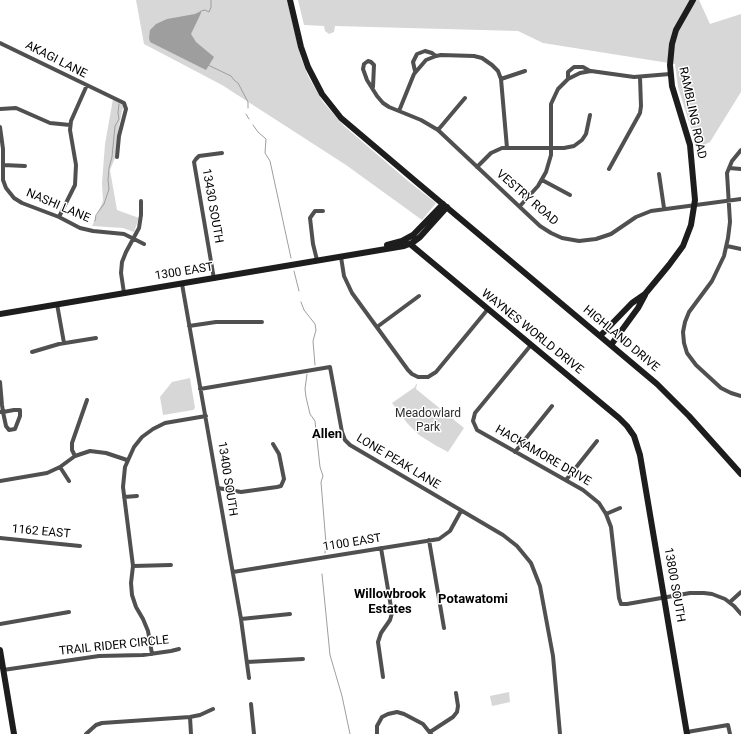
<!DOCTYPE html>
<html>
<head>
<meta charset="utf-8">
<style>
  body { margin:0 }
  canvas { display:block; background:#fff }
</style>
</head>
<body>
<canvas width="741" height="734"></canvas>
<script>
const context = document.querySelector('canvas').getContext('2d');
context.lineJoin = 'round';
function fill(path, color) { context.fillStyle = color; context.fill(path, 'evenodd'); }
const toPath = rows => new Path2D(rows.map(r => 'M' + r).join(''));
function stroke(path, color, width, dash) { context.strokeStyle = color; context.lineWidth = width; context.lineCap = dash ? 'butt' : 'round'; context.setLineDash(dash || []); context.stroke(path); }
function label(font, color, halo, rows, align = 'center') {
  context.font = font + ' Roboto,sans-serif'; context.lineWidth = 3; context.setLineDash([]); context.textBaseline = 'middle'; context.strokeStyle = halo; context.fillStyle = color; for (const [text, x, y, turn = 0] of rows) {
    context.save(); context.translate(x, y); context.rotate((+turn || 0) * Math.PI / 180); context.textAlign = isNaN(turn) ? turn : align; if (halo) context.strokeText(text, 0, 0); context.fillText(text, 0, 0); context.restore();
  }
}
const green = toPath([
  [136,0,287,0,301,58,308,76,323,102,344,126,408,181,436,203,422,220,346,165,222,85,144,44],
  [298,0,699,0,710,24,741,14,741,92,710,142,697,148,678,87,675,64,543,43,518,31,335,26,334,32,329,34,325,31,324,26,304,25],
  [113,99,123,104,123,107,119,126,115,158,110,170,117,210,139,218,134,232,123,228,92,226,103,201,102,183,105,144],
  [190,378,195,408,193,410,163,415,160,397,172,382],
  [416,384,417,384,416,389,464,428,448,452,435,445,419,435,407,423,392,403,415,387],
  [509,692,510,702,492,706,490,696]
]);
const water = toPath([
  [201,11,201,13,191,34,196,42,214,57,206,70,150,42,149,38,150,30,156,24,167,19,195,14]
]);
const stream = toPath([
  [201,11,205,10,209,12,211,7,211,0],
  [208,65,231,76,234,80,238,83,248,102,248,108],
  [246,114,249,119],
  [253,125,258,132,266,139,265,153,270,161,291,258],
  [95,221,96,215,104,204,109,189,108,180,109,168,112,157,115,126,119,119,118,113,119,104],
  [294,271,299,291],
  [301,302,304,310,315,324,316,330,313,341,315,365],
  [307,374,305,389,306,397,310,414,315,421,320,467,323,476,321,482,326,544,325,553],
  [322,574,330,655,342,696,350,734]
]);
const street = toPath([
  [0,43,124,103,126,109,119,136,117,157],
  [415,71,413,62,417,54,425,51,432,53,436,56],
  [501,79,525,71],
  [568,79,568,72,574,67,583,67,590,71],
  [373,87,374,65,371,62,368,61,364,64,363,69,367,80,377,96,383,103,389,107,421,120,438,130,540,226,551,233,562,238,579,241,596,239,611,234,636,217,651,211,741,199],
  [0,109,16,108,50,123,70,125],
  [399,111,414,74,426,60,436,56,441,55,474,56,482,58,492,65,498,71,501,79,507,148],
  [0,127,3,149,3,180,6,188,14,198,22,203,59,217,80,228,93,231,124,234,144,244],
  [438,130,465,98],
  [741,150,732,161,727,173,730,222,728,238,724,256,712,281,689,312,685,322,683,332,684,343,687,353,696,365,721,388,731,393,741,396],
  [3,165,25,166],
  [477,167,491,153,502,148,564,148,574,146,582,140,586,134,590,115],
  [729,168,741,169],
  [609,169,640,113,641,106,640,77],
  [659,174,664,208],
  [542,180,570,195],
  [520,206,538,186,546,172,551,155,551,104,558,89,568,79,580,73,591,71,634,77,670,74],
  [59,217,75,185,76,165,70,130,71,121,87,85],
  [727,246,741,249],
  [341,257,344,276,352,293,408,370,412,374,418,377,428,377,436,372,488,309],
  [317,260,313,244,310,218,315,211,323,211],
  [214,279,194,162,196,159,199,156,222,153],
  [182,284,241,619,249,678],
  [124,293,121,273,122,262,126,252,139,228,141,215,141,201],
  [57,304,64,343],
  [189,326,216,322,262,322],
  [377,327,419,296],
  [531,345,475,413,473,421,477,430,583,490,599,503,606,514,611,527,619,598,621,604,627,604,690,593,704,593,712,594,725,599,734,606,741,614],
  [32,352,59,344,96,338],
  [0,382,2,405,3,412,6,426,9,430,15,429,20,416,20,410,14,410,3,412,0,412],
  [200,389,330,367,342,432,345,440,350,445,503,535,517,546,531,563,540,586,553,656,560,734],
  [515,452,552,406],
  [75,456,72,450,72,443,87,400],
  [60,467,69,481],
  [566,480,597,441],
  [0,481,47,473,60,467,75,456,90,451,106,453,127,460],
  [218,488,241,492,277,487,281,486,284,479,279,454,273,444],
  [124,497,137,496],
  [606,514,620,508],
  [0,538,80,546],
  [429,540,444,628],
  [381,548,392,613,390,620,381,633,378,642,383,677],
  [133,566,171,565],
  [233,572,439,539,450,531,461,511],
  [730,602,741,592],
  [241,619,290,614],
  [0,624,69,612],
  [152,654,148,631,143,619,136,607,132,595,131,583,133,566,123,487,125,467,134,447,142,437,153,429,165,423,206,416],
  [247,662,303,659],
  [3,670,99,656,143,655,171,651,179,649],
  [251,704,254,734],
  [190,717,191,734],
  [430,732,453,717,457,712,458,706,456,693],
  [687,732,728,725,730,734],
  [86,734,96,725,102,723,190,717,200,715,213,709],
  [377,734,377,726,382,717,388,714,397,712,404,714,423,724,431,734]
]);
const secondary = toPath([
  [290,0,301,47,308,67,322,94,341,118,413,179,657,384,689,416,741,474],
  [410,244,619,418,627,426,634,436,640,455,687,734],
  [387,245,402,241,413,235,443,204],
  [0,314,404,246,412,243,420,237,447,207],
  [600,336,632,303,645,294,669,265,683,246,691,225,695,200,690,145,672,86,670,65,672,44,676,30,693,0],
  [611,345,638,308,645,295],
  [0,650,14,734]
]);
const streetNames = [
  ["AKAGI LANE",56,60,27],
  ["RAMBLING ROAD",692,113,78],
  ["VESTRY ROAD",527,198,41],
  ["NASHI LANE",58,206,23],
  ["13430 SOUTH",212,206,80],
  ["1300 EAST",184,272,-9],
  ["WAYNES WORLD DRIVE",532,332,39],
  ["HIGHLAND DRIVE",621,339,40],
  ["HACKAMORE DRIVE",543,456,30],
  ["LONE PEAK LANE",398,462,31],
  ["13400 SOUTH",227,479,81],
  ["1162 EAST",41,532,5],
  ["1100 EAST",352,543,-9],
  ["13800 SOUTH",674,585,80],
  ["TRAIL RIDER CIRCLE",114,646,-6]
];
const parkNames = [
  ["Meadowlard",428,414],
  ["Park",428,428]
];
const neighbourhoodNames = [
  ["Allen",327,435],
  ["Willowbrook",390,595],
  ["Estates",390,610],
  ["Potawatomi",473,600]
];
fill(green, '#d7d7d7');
fill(water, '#9e9e9e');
stroke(stream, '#9e9e9e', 1);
stroke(street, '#505050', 4);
stroke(secondary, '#1d1d1d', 6);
label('12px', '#000', '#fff', streetNames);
label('12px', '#2e2e2e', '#fff', parkNames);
label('bold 13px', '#000', '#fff', neighbourhoodNames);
</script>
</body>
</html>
